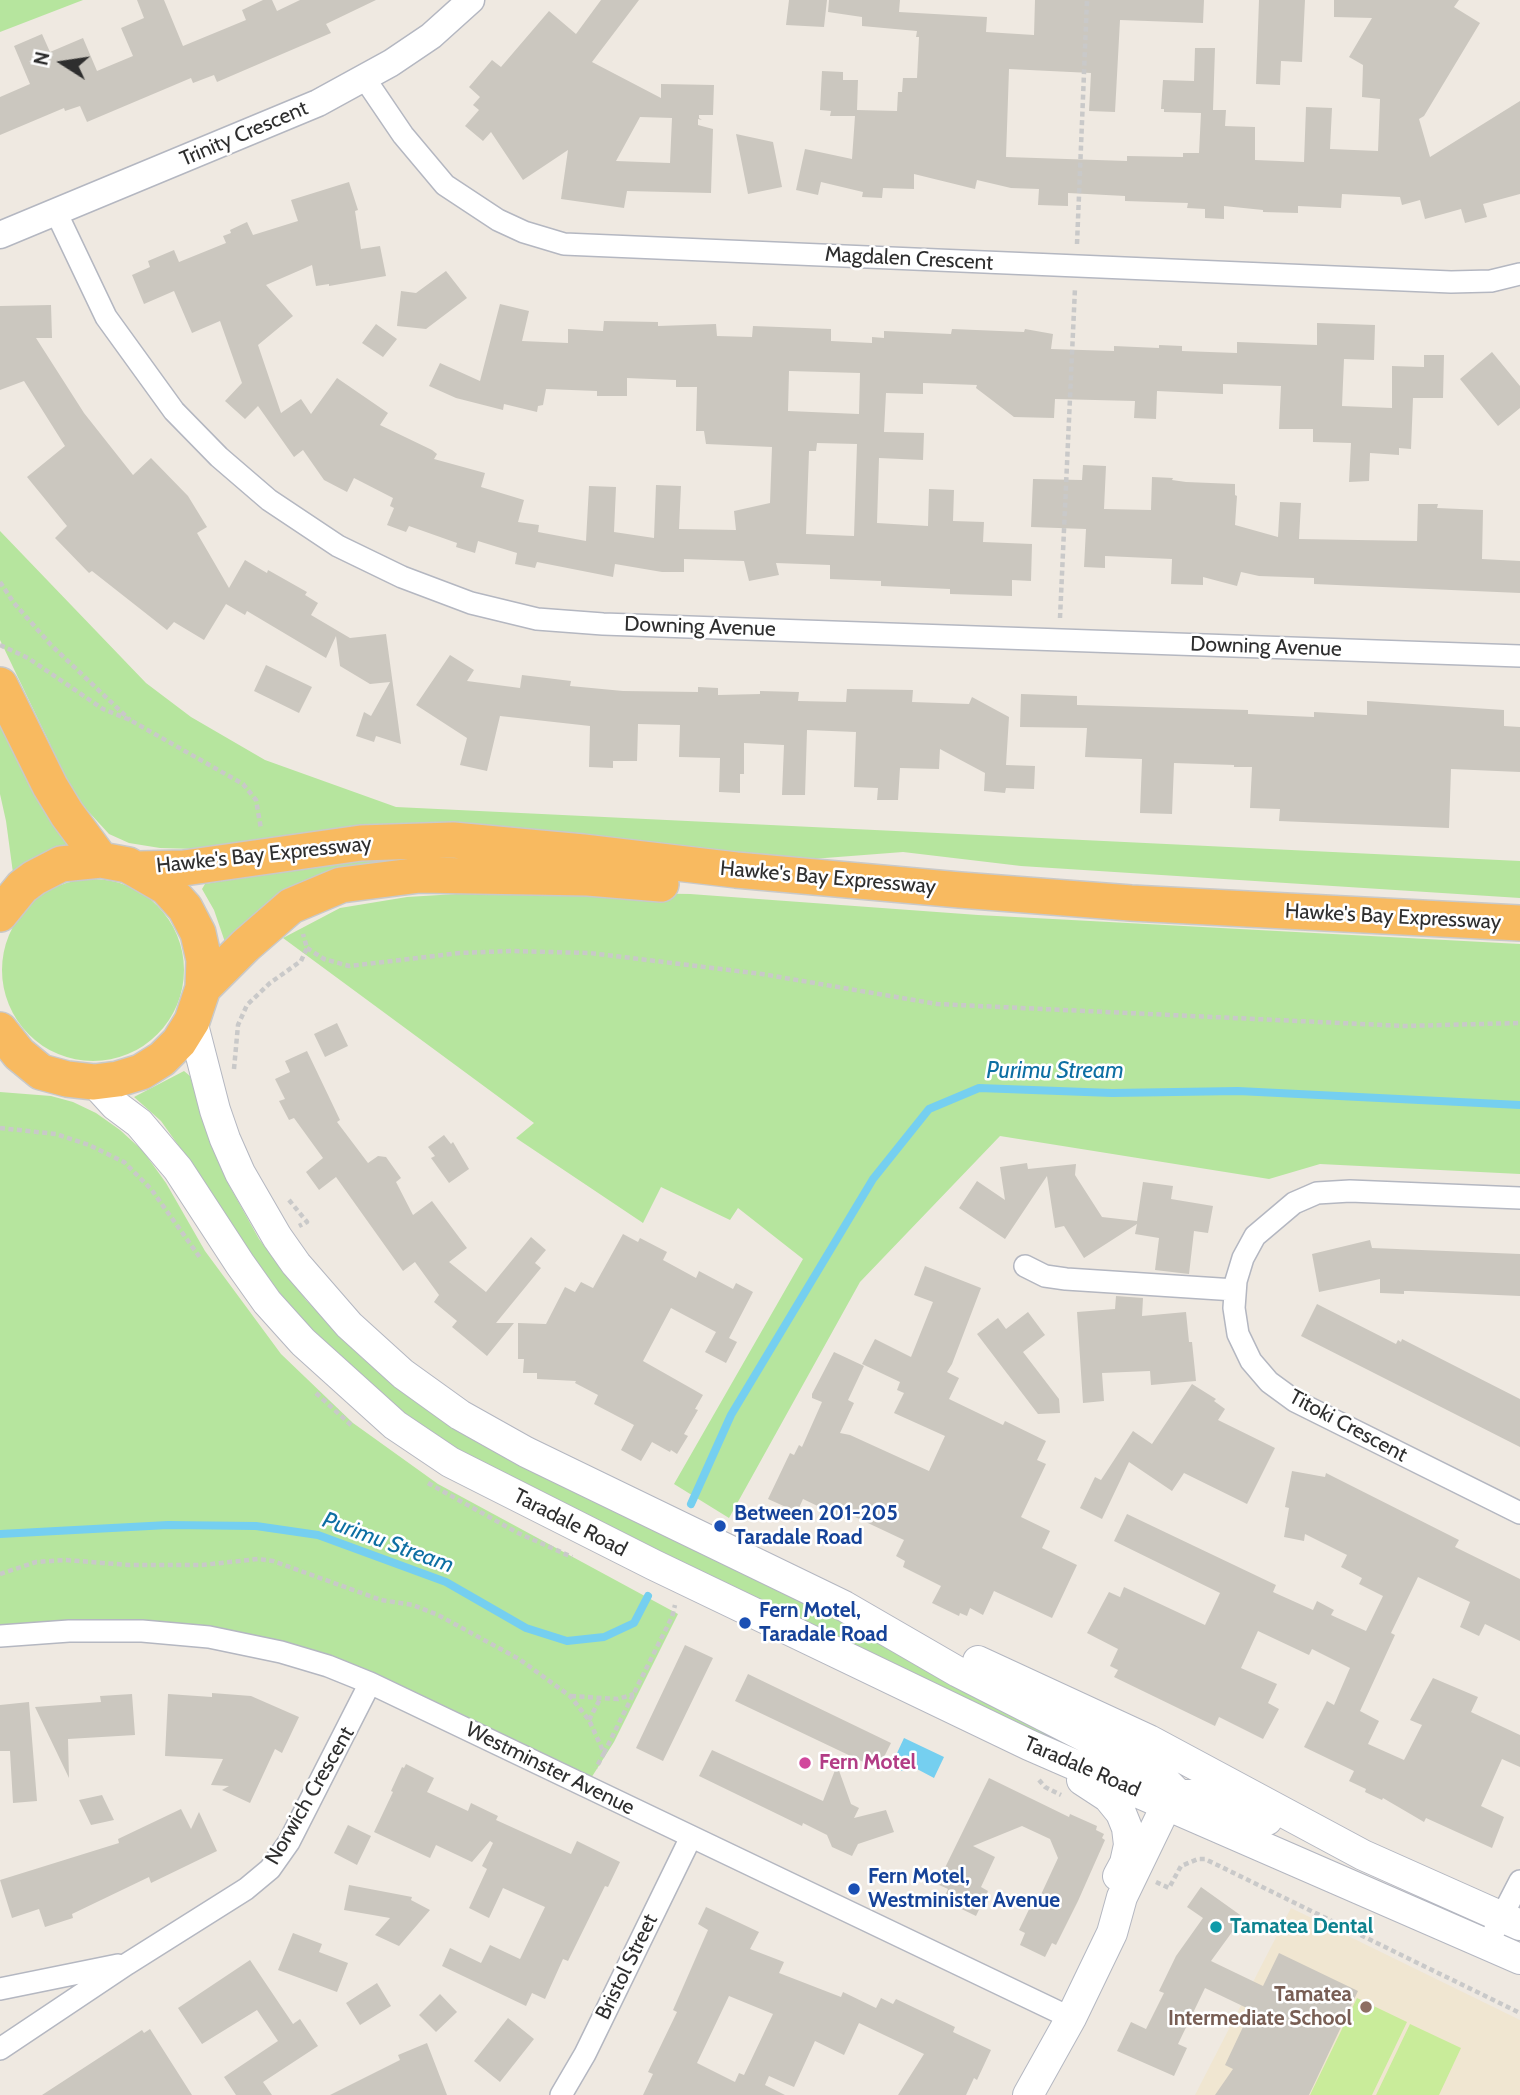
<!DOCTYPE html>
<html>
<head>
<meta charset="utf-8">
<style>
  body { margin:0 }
  #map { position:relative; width:1520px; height:2095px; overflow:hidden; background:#efe9e1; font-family:Cabin,sans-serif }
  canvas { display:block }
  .north { position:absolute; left:28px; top:28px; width:70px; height:70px; -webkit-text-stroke:5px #fff; paint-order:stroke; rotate:282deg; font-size:19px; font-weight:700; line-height:28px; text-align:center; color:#2e2e2e }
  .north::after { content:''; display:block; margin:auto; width:24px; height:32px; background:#2e2e2e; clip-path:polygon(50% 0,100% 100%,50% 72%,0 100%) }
</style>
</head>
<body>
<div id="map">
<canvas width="1520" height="2095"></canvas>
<div class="north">N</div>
</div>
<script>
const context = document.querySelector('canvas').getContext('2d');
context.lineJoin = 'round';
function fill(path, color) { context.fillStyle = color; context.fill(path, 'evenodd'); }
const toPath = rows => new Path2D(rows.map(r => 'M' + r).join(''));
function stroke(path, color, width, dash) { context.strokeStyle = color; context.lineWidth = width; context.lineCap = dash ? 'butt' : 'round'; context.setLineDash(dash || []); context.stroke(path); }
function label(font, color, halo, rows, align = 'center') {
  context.font = font + ' Cabin,sans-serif'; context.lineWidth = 5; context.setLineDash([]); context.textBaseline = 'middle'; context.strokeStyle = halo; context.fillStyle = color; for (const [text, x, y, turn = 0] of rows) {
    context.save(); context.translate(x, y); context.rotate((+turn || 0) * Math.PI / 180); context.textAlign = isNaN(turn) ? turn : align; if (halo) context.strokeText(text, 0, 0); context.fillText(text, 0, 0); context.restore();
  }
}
const education = toPath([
  [1291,1908,1520,2020,1520,2095,1195,2095]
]);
const green = toPath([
  [0,0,83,0,0,32],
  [0,531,146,683,191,717,265,760,396,807,1520,861,1520,898,1021,866,903,852,812,859,451,824,197,849,160,848,129,843,109,834,87,810,64,780,50,744,0,640],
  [0,721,70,845,53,851,13,873,6,821,0,794],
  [407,855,407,863,226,945,214,910,202,889,205,884,283,870],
  '2 970a91 91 0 1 1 182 0a91 91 0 1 1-182 0Z',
  [506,891,690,894,978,915,1520,944,1520,1174,1320,1164,1269,1179,1000,1136,860,1282,729,1518,674,1484,803,1259,738,1208,730,1220,661,1187,643,1223,516,1138,534,1123,283,938,340,908,407,897],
  [184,1071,190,1076,202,1117,229,1185,259,1239,306,1300,362,1358,438,1418,518,1463,843,1622,1136,1777,1133,1782,628,1536,451,1446,395,1407,349,1367,299,1317,241,1244,208,1187,161,1121,134,1097],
  [0,1092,51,1096,73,1102,96,1113,120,1130,143,1151,166,1183,205,1251,281,1354,353,1423,438,1484,678,1614,614,1742,586,1786,250,1638,0,1627]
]);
const pitch = toPath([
  [1357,1998,1407,2022,1372,2095,1310,2095],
  [1410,2024,1461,2048,1439,2095,1376,2095]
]);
const water = toPath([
  [904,1738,944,1757,934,1778,917,1769,917,1766,913,1764,909,1770,902,1771,891,1766]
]);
const stream = toPath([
  [691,1504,731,1415,873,1179,929,1109,979,1088,1112,1093,1238,1091,1520,1105],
  [0,1534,168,1525,256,1526,318,1535,446,1582,526,1628,567,1641,604,1637,634,1623,648,1596]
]);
const building = toPath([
  [137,0,164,0,183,46,246,20,242,10,263,0,272,0,277,11,300,0,376,0,326,24,331,33,217,82,214,75,193,83,191,78,87,122,80,106,65,111,64,108,0,135,0,97,30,84,14,46,42,34,50,52,83,38,97,71,133,56,121,28,144,18],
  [601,0,639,0,592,62,661,98,661,84,714,85,713,115,699,115,699,118,702,120,698,119,698,125,713,129,711,193,627,191,624,208,561,199,568,150,523,180,491,132,483,141,465,126,479,110,473,105,480,97,469,87,492,60,501,67,549,11,576,34],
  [640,117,672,118,670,163,616,161],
  [789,0,827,0,824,27,786,25],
  [829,0,900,0,899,12,987,17,986,32,1034,35,1035,0,1204,0,1203,23,1120,20,1115,112,1089,111,1091,73,1009,69,1006,157,1127,161,1127,156,1183,157,1183,153,1199,153,1201,113,1164,112,1164,109,1161,109,1163,80,1194,81,1195,48,1215,48,1213,110,1226,110,1225,126,1255,127,1255,160,1304,162,1306,107,1332,108,1330,149,1378,151,1380,99,1362,97,1363,65,1349,57,1372,18,1334,17,1334,0,1459,0,1454,7,1480,23,1424,116,1419,119,1430,157,1520,101,1520,194,1483,204,1487,217,1465,223,1461,209,1425,219,1420,200,1402,205,1400,197,1342,194,1341,208,1298,206,1298,213,1263,212,1263,210,1224,206,1224,219,1205,218,1205,209,1187,208,1188,203,1125,201,1125,196,1068,193,1068,206,1038,205,1039,189,1011,188,977,180,975,189,914,174,914,189,883,188,882,198,862,197,863,192,821,182,818,195,796,190,805,149,852,159,855,116,830,116,831,111,820,110,822,71,843,72,843,80,858,80,857,110,897,111,898,92,902,92,903,78,917,78,919,37,916,37,917,31,862,26,862,17,828,12],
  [1259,0,1305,0,1302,62,1281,61,1280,85,1256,84],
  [736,134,773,142,782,187,748,194],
  [349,182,358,210,355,211,361,249,380,246,386,276,329,286,329,284,316,286,312,265,266,285,293,316,258,345,281,413,301,399,311,414,337,378,388,413,380,425,432,450,437,454,434,459,485,473,481,487,524,500,518,522,539,525,538,532,586,541,589,486,616,487,614,532,654,538,656,485,681,486,679,529,736,530,734,511,770,503,772,447,706,444,704,431,696,431,697,387,676,387,676,380,627,378,627,396,597,396,597,391,546,389,543,405,538,406,537,412,504,404,503,410,456,398,429,386,440,363,480,381,500,304,529,311,522,341,568,343,568,329,603,331,604,321,658,322,658,326,716,324,717,336,752,337,753,326,831,329,831,341,872,343,872,337,884,338,884,331,951,334,952,329,1024,332,1025,329,1053,334,1051,349,1114,351,1114,346,1159,348,1159,345,1182,346,1182,351,1237,353,1237,342,1317,345,1317,323,1375,325,1374,360,1344,359,1342,406,1392,408,1392,366,1424,367,1424,355,1444,355,1443,398,1413,398,1411,449,1399,448,1399,455,1370,453,1369,481,1349,482,1351,443,1313,442,1313,429,1279,429,1281,386,1223,384,1223,394,1157,391,1156,419,1134,418,1135,401,1055,399,1054,418,1014,417,976,388,977,385,923,383,923,394,886,393,884,432,924,433,923,460,879,458,877,523,928,526,929,489,954,490,953,521,984,522,983,542,1032,544,1031,581,1012,580,1012,596,950,594,950,589,881,586,881,581,830,579,830,565,776,563,779,575,749,581,744,561,684,559,684,572,662,572,615,564,613,577,537,562,535,568,515,564,517,553,478,541,475,553,456,547,457,543,409,526,406,532,387,525,394,508,390,506,393,498,354,478,347,492,324,480,303,450,294,457,258,406,245,419,225,401,242,383,220,321,192,333,174,291,144,304,132,275,150,267,148,261,174,250,179,262,226,243,223,236,231,233,230,230,247,222,253,235,298,221,291,200],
  [789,371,860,373,859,414,788,411],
  [817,443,857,444,854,536,806,534,809,451,816,451],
  [446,271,467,298,426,329,397,326,401,291,416,293],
  [51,305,52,338,36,338,84,413,133,475,151,458,188,496,207,527,197,533,229,588,245,560,267,573,268,570,307,592,305,595,318,603,311,615,350,638,386,634,401,744,376,736,374,742,356,736,364,712,371,716,390,682,370,684,340,666,336,636,326,658,247,611,245,615,226,604,204,640,174,622,167,630,92,571,89,573,55,538,67,526,27,477,65,446,24,381,0,390,0,306],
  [376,324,397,339,383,357,362,343],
  [1492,352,1520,386,1520,408,1498,426,1460,379],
  [1083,465,1106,466,1104,509,1151,510,1152,477,1173,478,1172,480,1186,482,1235,484,1235,495,1237,496,1235,525,1278,537,1280,502,1301,503,1299,539,1417,541,1418,504,1438,504,1437,508,1483,510,1482,559,1520,561,1520,593,1314,584,1314,578,1259,576,1241,572,1237,586,1203,577,1203,585,1171,584,1172,559,1105,556,1105,568,1084,567,1086,529,1031,527,1033,479,1082,480],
  [450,655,474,670,467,681,520,688,522,675,571,681,570,686,623,691,698,692,698,687,718,688,718,695,760,694,760,691,799,692,798,701,846,702,847,689,913,690,912,702,969,704,972,697,1009,717,1006,765,1035,766,1034,789,1006,788,1005,793,984,791,985,773,940,749,939,769,900,768,898,800,877,800,878,788,854,787,856,732,807,730,805,795,782,795,784,745,744,743,744,774,740,774,740,793,719,792,720,758,679,757,680,725,638,724,637,761,613,761,613,768,589,767,590,726,500,716,487,771,460,765,467,738,416,705],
  [266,665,312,687,299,713,254,691],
  [1021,694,1077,696,1077,705,1248,710,1248,714,1314,717,1314,712,1367,715,1367,701,1504,710,1504,726,1520,727,1520,772,1451,769,1449,828,1279,821,1280,809,1250,808,1252,767,1234,767,1234,765,1174,763,1172,814,1140,813,1142,759,1085,757,1087,728,1020,727],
  [337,1023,348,1046,325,1057,314,1034],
  [307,1051,340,1120,337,1122,368,1163,378,1156,386,1157,401,1178,396,1182,413,1215,432,1201,467,1248,449,1262,486,1292,531,1237,546,1250,535,1263,541,1268,496,1323,514,1323,487,1356,452,1327,457,1321,434,1302,439,1295,415,1262,403,1271,336,1177,319,1190,306,1172,323,1158,294,1118,289,1120,279,1101,285,1099,275,1079,290,1072,285,1061],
  [444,1135,451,1144,453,1142,469,1169,449,1183,431,1158,435,1156,428,1147],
  [1027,1163,1028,1169,1076,1164,1075,1175,1102,1217,1137,1221,1143,1182,1173,1186,1171,1199,1213,1206,1208,1233,1194,1231,1189,1274,1155,1270,1159,1238,1135,1234,1137,1224,1084,1258,1064,1226,1055,1228,1047,1176,1005,1239,959,1208,977,1181,1005,1200,1000,1167],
  [623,1234,638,1242,640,1238,667,1252,663,1260,696,1278,699,1271,733,1289,736,1283,753,1292,729,1338,737,1342,726,1363,705,1352,716,1332,671,1308,643,1361,703,1395,695,1409,698,1410,684,1434,688,1436,677,1454,671,1450,670,1452,652,1442,641,1461,621,1450,634,1425,594,1404,598,1395,575,1383,576,1381,537,1379,537,1373,523,1373,524,1359,518,1359,518,1323,546,1324,565,1287,575,1292,581,1282,593,1288],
  [1370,1240,1372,1248,1520,1254,1520,1296,1409,1291,1404,1291,1404,1294,1380,1293,1380,1279,1319,1292,1312,1254],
  [925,1266,981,1288,952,1364,947,1372,959,1378,949,1399,1003,1425,1005,1421,1046,1441,1037,1460,1046,1464,1021,1517,1050,1531,1042,1548,1077,1565,1052,1618,994,1591,983,1615,970,1608,967,1616,960,1613,959,1616,932,1603,941,1586,903,1567,905,1561,896,1556,904,1540,853,1516,851,1522,803,1499,797,1512,768,1499,790,1453,794,1455,799,1445,802,1447,822,1402,812,1398,812,1394,834,1352,864,1366,848,1400,854,1403,840,1433,850,1435,929,1471,945,1436,894,1413,904,1393,897,1390,900,1382,862,1364,875,1339,911,1357,933,1302,914,1295],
  [1116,1296,1143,1298,1142,1316,1186,1312,1189,1342,1192,1342,1196,1381,1151,1385,1150,1371,1102,1373,1104,1401,1083,1403,1077,1312,1115,1309],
  [1317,1304,1396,1344,1398,1340,1401,1342,1402,1339,1520,1399,1520,1447,1301,1336],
  [1028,1312,1045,1335,1023,1352,1059,1399,1060,1413,1038,1414,977,1334,998,1318,1006,1329],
  [1192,1384,1216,1399,1214,1401,1225,1409,1218,1420,1275,1448,1247,1504,1184,1473,1172,1491,1129,1462,1102,1519,1080,1508,1095,1477,1101,1480,1133,1431,1152,1444],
  [1292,1471,1325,1477,1326,1473,1459,1540,1455,1547,1520,1579,1520,1641,1485,1624,1479,1636,1460,1627,1470,1602,1418,1577,1391,1633,1395,1635,1360,1711,1379,1721,1368,1744,1404,1760,1422,1725,1410,1720,1433,1678,1478,1697,1471,1712,1520,1735,1520,1767,1502,1759,1481,1806,1504,1817,1492,1848,1426,1818,1424,1822,1383,1798,1382,1800,1365,1792,1366,1789,1349,1781,1354,1771,1304,1747,1327,1701,1334,1705,1350,1668,1312,1649,1309,1655,1258,1631,1241,1668,1277,1684,1268,1703,1279,1709,1263,1739,1219,1717,1215,1726,1114,1677,1118,1670,1110,1666,1118,1649,1087,1633,1109,1592,1120,1597,1124,1587,1205,1625,1220,1593,1114,1541,1127,1514,1276,1585,1273,1592,1313,1610,1317,1601,1334,1610,1331,1615,1366,1631,1383,1596,1359,1584,1362,1578,1341,1567,1347,1555,1305,1534,1304,1541,1284,1537,1289,1508,1285,1507],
  [685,1645,713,1658,663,1761,636,1748],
  [748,1674,891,1743,878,1769,735,1701],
  [212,1693,251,1696,299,1717,282,1753,275,1749,250,1803,222,1790,229,1786,211,1785,223,1759,165,1756,168,1694,212,1697],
  [132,1694,135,1735,68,1739,69,1778,35,1707,101,1702,100,1696],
  [29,1702,37,1801,13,1803,10,1751,0,1751,0,1705],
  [712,1750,823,1801,837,1765,851,1804,859,1808,854,1818,886,1810,894,1832,858,1844,852,1856,832,1847,827,1835,803,1823,802,1826,699,1776],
  [406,1764,434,1778,427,1792,468,1811,471,1803,498,1816,496,1820,571,1854,577,1841,620,1862,608,1887,605,1886,568,1961,563,1959,545,1999,532,1993,526,2006,442,1966,450,1948,481,1963,490,1945,520,1959,545,1907,503,1888,489,1918,469,1908,487,1869,482,1866,493,1843,490,1841,472,1862,436,1845,430,1858,374,1832,393,1792,391,1791,402,1767,404,1768],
  [989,1778,1069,1817,1070,1814,1097,1826,1096,1830,1104,1834,1102,1838,1105,1840,1078,1901,1056,1945,1052,1943,1045,1957,1020,1945,1025,1933,1019,1930,1034,1899,1038,1901,1058,1858,1050,1839,1022,1826,973,1846,995,1857,981,1887,988,1891,976,1916,943,1900,948,1889,937,1884],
  [102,1795,114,1820,91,1825,79,1800],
  [181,1809,191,1829,199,1812,217,1851,151,1883,149,1877,72,1914,73,1918,45,1927,39,1909,12,1918,0,1880,119,1843,118,1839],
  [348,1825,371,1836,357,1865,334,1853],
  [349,1885,412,1897,411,1900,430,1910,399,1946,375,1935,390,1918,344,1910],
  [1201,1887,1243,1917,1211,1961,1263,1986,1279,1953,1358,1991,1309,2095,1215,2095,1233,2069,1225,2065,1251,2010,1205,1988,1178,2044,1187,2048,1174,2076,1117,2051,1131,2022,1146,2029,1164,1993,1159,1991,1176,1956,1203,1918,1187,1907],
  [706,1907,759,1932,750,1949,784,1962,779,1973,841,1997,843,1992,876,2008,881,1998,893,2004,896,1999,955,2027,953,2032,991,2050,977,2080,974,2078,966,2095,898,2095,924,2054,859,2023,844,2055,815,2041,794,2087,769,2076,765,2085,785,2095,643,2095,653,2074,648,2072,677,2012,673,2010,708,1930,698,1924],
  [729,1996,773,2014,744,2075,739,2073,735,2082,697,2063],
  [293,1933,322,1944,319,1952,348,1963,337,1992,278,1970],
  [250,1960,293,2024,300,2019,318,2046,263,2082,272,2095,236,2095,224,2077,278,2041,257,2010,202,2044,178,2008],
  [377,1983,391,2006,360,2025,346,2003],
  [440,1994,457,2012,436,2032,419,2015],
  [508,2018,534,2039,500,2082,474,2061],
  [150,2029,192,2095,42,2095,142,2030,144,2033],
  [427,2043,447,2095,330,2095,400,2060,398,2055]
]);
const path = toPath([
  [1077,244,1087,0],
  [0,582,14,603,51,645,130,720],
  [1060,618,1075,288],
  [0,645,28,658,103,709,130,720,243,784,256,800,261,829],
  [307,948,324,959,349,966,460,953,510,951,590,953,762,974,937,1004,1404,1026,1520,1023],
  [234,1069,238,1025,247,1005,270,983,301,961,307,948,303,934],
  [0,1128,56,1134,89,1145,124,1162,151,1189,201,1259],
  [289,1200,307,1222,299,1226],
  [316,1393,351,1425],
  [428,1483,518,1533,572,1557],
  [0,1574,36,1562,66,1560,128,1565,202,1565,258,1559,273,1561,381,1600,413,1605,438,1615,519,1659,570,1696,589,1720,604,1753,596,1768],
  [571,1696,618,1699,634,1694],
  [589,1720,600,1699],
  [604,1753,672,1617,675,1605],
  [1039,1780,1045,1787,1061,1795],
  [1156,1882,1169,1888,1181,1866,1198,1859,1205,1859,1520,2013]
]);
const minor = toPath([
  [365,79,403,135,445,185,498,220,524,232,564,244,1451,282,1491,281,1520,274],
  [56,212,106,317,174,411,219,457,269,500,338,546,402,577,471,603,537,619,603,624,1520,656],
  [1520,1198,1350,1191,1317,1193,1294,1203,1255,1236,1243,1258,1236,1281,1234,1308,1238,1334,1251,1361,1269,1382,1295,1401,1520,1513],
  [1025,1266,1045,1276,1066,1279,1235,1290],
  [0,1636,69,1631,142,1631,209,1637,281,1652,328,1666,370,1683,1071,2018],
  [1487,1945,1520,1881],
  [0,1989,118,1965],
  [0,2049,127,1964,246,1889,270,1869,289,1842,370,1683],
  [561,2095,585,2054,691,1837]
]);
const tertiary = toPath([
  [0,235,318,103,391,63,431,36,471,0]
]);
const secondary = toPath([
  [192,1021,215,1110,225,1139,240,1173,277,1237,296,1264,349,1325,403,1374,460,1415,526,1452,844,1606,958,1672,1158,1774,1179,1795,1185,1812],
  [94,1082,115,1105,139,1123,178,1169,240,1264,267,1302,303,1342,395,1425,450,1462,654,1565,1029,1745,1520,1959],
  [978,1661,1149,1740,1363,1855,1520,1925],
  [1082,1780,1108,1797,1121,1813,1127,1828,1129,1845,1125,1863,1118,1876],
  [1028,2095,1071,2018,1112,1933,1122,1897,1167,1804,1179,1795,1195,1795,1267,1820]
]);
const trunk = toPath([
  [0,685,50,786,67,814,101,860],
  [138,869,184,868,361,843,453,840,583,852,736,870,960,890,1131,903,1520,923],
  [0,914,22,887,34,878,61,864,101,860,128,865,166,887,185,908,198,933,204,960,203,988,192,1021,179,1042,162,1059,141,1072,118,1079,94,1082,67,1079,41,1072,19,1054,0,1030],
  [203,988,245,946,291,906,341,885,420,875,588,878,661,884]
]);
const markers = [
  [720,1526,7,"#1a4fb4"],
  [745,1623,7,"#1a4fb4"],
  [805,1763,7,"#d1479c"],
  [854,1889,7,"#1a4fb4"],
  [1216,1927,7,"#0f9aa8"],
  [1366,2007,7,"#8d6e63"]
];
const streetNames = [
  ["Trinity Crescent",244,134,-23],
  ["Magdalen Crescent",909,259,3],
  ["Downing Avenue",700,627,2],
  ["Downing Avenue",1266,647,2],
  ["Hawke's Bay Expressway",264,855,-6],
  ["Hawke's Bay Expressway",828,878,5],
  ["Hawke's Bay Expressway",1393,917,3],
  ["Titoki Crescent",1348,1426,28],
  ["Taradale Road",570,1523,27],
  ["Taradale Road",1082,1767,23],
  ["Westminster Avenue",550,1769,26],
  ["Norwich Crescent",310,1796,-60],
  ["Bristol Street",627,1967,-64]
];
const transitNames = [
  ["Between 201-205",734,1514],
  ["Taradale Road",734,1538],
  ["Fern Motel,",759,1611],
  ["Taradale Road",759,1635],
  ["Fern Motel,",868,1877],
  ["Westminister Avenue",868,1901]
];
const hotelNames = [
  ["Fern Motel",819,1763]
];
const cultureNames = [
  ["Tamatea Dental",1230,1927]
];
const educationNames = [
  ["Tamatea",1352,1995],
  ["Intermediate School",1352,2019]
];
const waterNames = [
  ["Purimu Stream",1055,1071],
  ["Purimu Stream",388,1543,20]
];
fill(education, '#f0e6d1');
fill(green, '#b6e59e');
fill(pitch, '#c9ec9a');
fill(water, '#75cff0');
stroke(stream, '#75cff0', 8);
fill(building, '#cbc7bf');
stroke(minor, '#b4b7c1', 24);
stroke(tertiary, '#b4b7c1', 29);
stroke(secondary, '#b4b7c1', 32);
stroke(trunk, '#c9c9c9', 38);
stroke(path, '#c9c9c9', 4.5, [5, 3.5]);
stroke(minor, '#fff', 21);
stroke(tertiary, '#fff', 26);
stroke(secondary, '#fff', 30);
stroke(trunk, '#f8ba60', 35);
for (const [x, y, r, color] of markers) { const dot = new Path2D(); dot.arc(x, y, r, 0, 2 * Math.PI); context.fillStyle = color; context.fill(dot); stroke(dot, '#fff', 2.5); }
label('21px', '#2e2e2e', '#fff', streetNames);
label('bold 21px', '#164399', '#fff', transitNames, 'left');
label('bold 21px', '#b23c85', '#fff', hotelNames, 'left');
label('bold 21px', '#0d838f', '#fff', cultureNames, 'left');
label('bold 21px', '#785e54', '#fff', educationNames, 'right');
label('italic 23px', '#0d6fa3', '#fff', waterNames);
</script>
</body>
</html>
